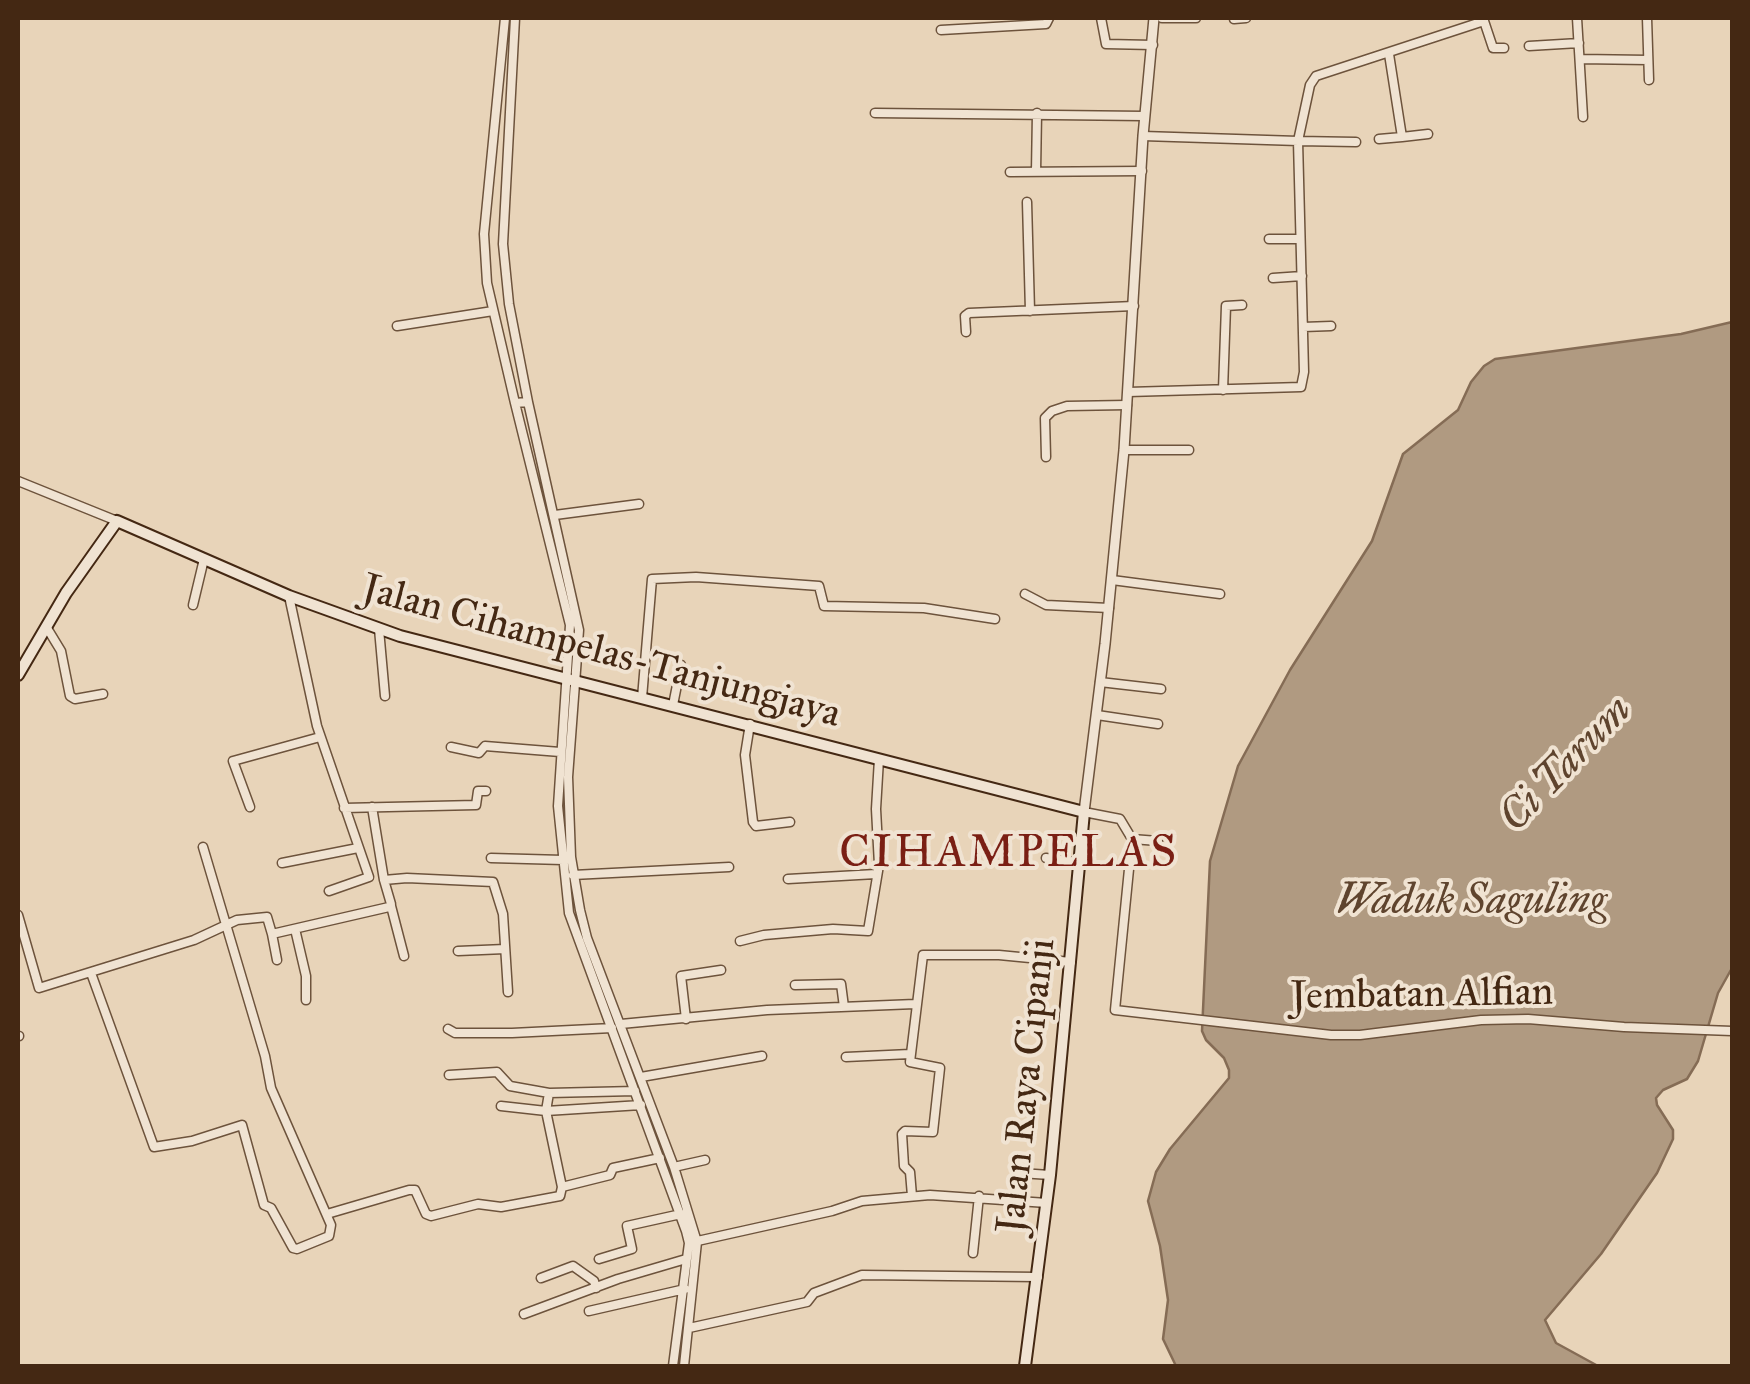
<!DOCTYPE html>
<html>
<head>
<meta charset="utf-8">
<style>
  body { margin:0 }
  #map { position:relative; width:1750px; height:1384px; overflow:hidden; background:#e8d4b9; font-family:"IM FELL Great Primer",serif }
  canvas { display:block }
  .frame { position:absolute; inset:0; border:20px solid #442813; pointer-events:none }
</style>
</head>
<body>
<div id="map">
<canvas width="1750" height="1384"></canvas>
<div class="frame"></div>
</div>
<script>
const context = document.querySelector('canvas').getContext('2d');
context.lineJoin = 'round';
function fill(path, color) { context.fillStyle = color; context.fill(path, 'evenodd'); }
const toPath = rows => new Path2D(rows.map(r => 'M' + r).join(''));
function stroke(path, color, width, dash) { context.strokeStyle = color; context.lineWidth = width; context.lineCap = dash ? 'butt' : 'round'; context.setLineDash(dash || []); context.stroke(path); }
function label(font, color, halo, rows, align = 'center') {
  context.font = font + ' "IM FELL Great Primer",serif'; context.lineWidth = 8; context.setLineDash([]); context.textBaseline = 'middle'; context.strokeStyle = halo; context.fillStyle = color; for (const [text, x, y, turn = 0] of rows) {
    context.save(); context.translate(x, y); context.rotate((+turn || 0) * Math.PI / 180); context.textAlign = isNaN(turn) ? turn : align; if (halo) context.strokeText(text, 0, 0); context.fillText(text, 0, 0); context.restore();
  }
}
const water = toPath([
  [1732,322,1732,968,1718,993,1698,1061,1687,1079,1663,1090,1656,1098,1657,1105,1673,1130,1673,1139,1657,1173,1601,1254,1545,1320,1556,1343,1598,1366,1176,1366,1163,1339,1168,1300,1160,1246,1148,1201,1156,1172,1170,1149,1229,1078,1229,1070,1224,1058,1206,1040,1202,1031,1210,861,1238,766,1290,670,1372,541,1403,454,1458,410,1471,382,1484,366,1495,359,1681,334,1732,322]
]);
const minor = toPath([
  [505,18,484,234,487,283,515,403],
  [515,18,503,244,509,304,528,402,515,403,570,625,558,806,569,913,686,1231,689,1243,673,1366],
  [1101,18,1106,44,1153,45],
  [1162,18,1196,18],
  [1577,18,1583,117],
  [1647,18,1649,80],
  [1234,19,1246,18],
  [1484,21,1493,48,1504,48],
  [941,30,1046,24,1049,18],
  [1529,46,1579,43],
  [1580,59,1648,60],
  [875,113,1144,116],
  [1143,136,1298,141,1310,85,1316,76,1484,21,1483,18],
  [1402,137,1428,134],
  [1379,139,1402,137,1389,54],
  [1010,172,1142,171],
  [1036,172,1037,113],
  [1027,202,1030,311],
  [1269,239,1300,239],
  [1273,278,1302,276],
  [397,326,493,311],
  [1303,327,1331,326],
  [966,332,965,316,969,313,1134,306],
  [1223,390,1226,306,1242,305],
  [1128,392,1301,387,1304,372,1298,141,1356,142],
  [528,402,579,630,568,777,571,857,580,910,587,938,674,1167,697,1242,684,1366],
  [1124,450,1189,450],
  [1046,457,1045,418,1052,411,1067,406,1127,405],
  [18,481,117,521],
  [555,515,639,504],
  [1112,580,1220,594],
  [1025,594,1046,605,1109,608],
  [289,596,317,726,369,877,329,891],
  [193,605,204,559],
  [47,628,61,651,70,696,75,699,103,694],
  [379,629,385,696],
  [1100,682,1161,689],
  [642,698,652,579,696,577,819,586,824,606,924,608,995,619],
  [673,705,681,665],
  [1097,715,1158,724],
  [750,724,745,755,753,822,756,826,790,822],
  [451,747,479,753,485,746,560,752],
  [250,807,233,761,320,737],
  [372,807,384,880],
  [344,808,476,805,478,791,486,791],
  [1084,812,1120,819,1132,839,1115,1010,1331,1035,1360,1035,1481,1020,1528,1019,1624,1027,1732,1031],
  [1132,839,1158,841],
  [491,858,563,860],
  [1046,858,1081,863],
  [282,863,358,848],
  [573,875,729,867],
  [788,879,876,874],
  [391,906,404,956],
  [18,915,39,988,194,940,237,920,267,917,272,934,389,907,391,904,384,880,407,878,493,882,503,914,508,992],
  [295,929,306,976,306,1000],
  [272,934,277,960],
  [740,941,764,935,833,929,868,931,879,865,876,809,879,759],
  [458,951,505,949],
  [91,973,154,1147,192,1141,242,1125,264,1205,271,1208,293,1248,297,1249,329,1236,331,1225,271,1088,265,1056,203,847],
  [795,985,841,984,844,1007],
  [686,1019,681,976,721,970],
  [621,1024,767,1010,915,1004],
  [448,1029,455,1033,512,1033,612,1028],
  [18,1036,19,1036],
  [846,1057,910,1054],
  [449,1075,497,1072,510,1086,549,1093,635,1091],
  [641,1077,762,1056],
  [501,1106,546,1111,549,1093],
  [674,1167,705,1160],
  [1020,1173,1050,1175],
  [562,1187,546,1111,641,1105],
  [912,1196,910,1172,904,1166,902,1134,905,1131,933,1132,940,1068,910,1062,923,955,999,955,1071,962],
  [327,1214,409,1190,415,1190,426,1214,431,1216,478,1204,501,1207,560,1196,562,1187,610,1175,613,1168,660,1158],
  [693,1242,832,1211,862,1201,930,1195,1047,1203],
  [973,1253,979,1196],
  [599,1259,632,1249,627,1226,681,1214],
  [541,1278,573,1266,594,1281,596,1288],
  [589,1311,685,1289],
  [524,1314,618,1279,686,1259],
  [689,1328,807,1302,814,1293,862,1275,1038,1277]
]);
const tertiary = toPath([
  [1084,812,1105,644,1124,450,1143,136,1154,18]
]);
const secondary = toPath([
  [18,675,66,593,117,521,289,596,400,636,1084,812,1050,1175,1025,1366]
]);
const streetNames = [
  ["Jalan Cihampelas-Tanjungjaya",601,653,15],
  ["Jembatan Alfian",1422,996,-1],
  ["Jalan Raya Cipanji",1028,1086,-84]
];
const waterNames = [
  ["Ci Tarum",1567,765,-46],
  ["Waduk Saguling",1471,903]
];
const quarterNames = [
  ["CIHAMPELAS",1009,855]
];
fill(water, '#b09a81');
stroke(water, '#856c55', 2.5);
stroke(minor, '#6d533c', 11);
stroke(tertiary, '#6d533c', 12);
stroke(secondary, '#442813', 14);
stroke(minor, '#f0e3d2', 8);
stroke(tertiary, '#f0e3d2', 9);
stroke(secondary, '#f0e3d2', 10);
label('40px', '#442813', '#f0e3d2', streetNames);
label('italic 42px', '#5f442e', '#f0e3d2', waterNames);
context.letterSpacing = '2.5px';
label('45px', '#7a1f14', '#f0e3d2', quarterNames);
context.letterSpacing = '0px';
</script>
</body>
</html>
